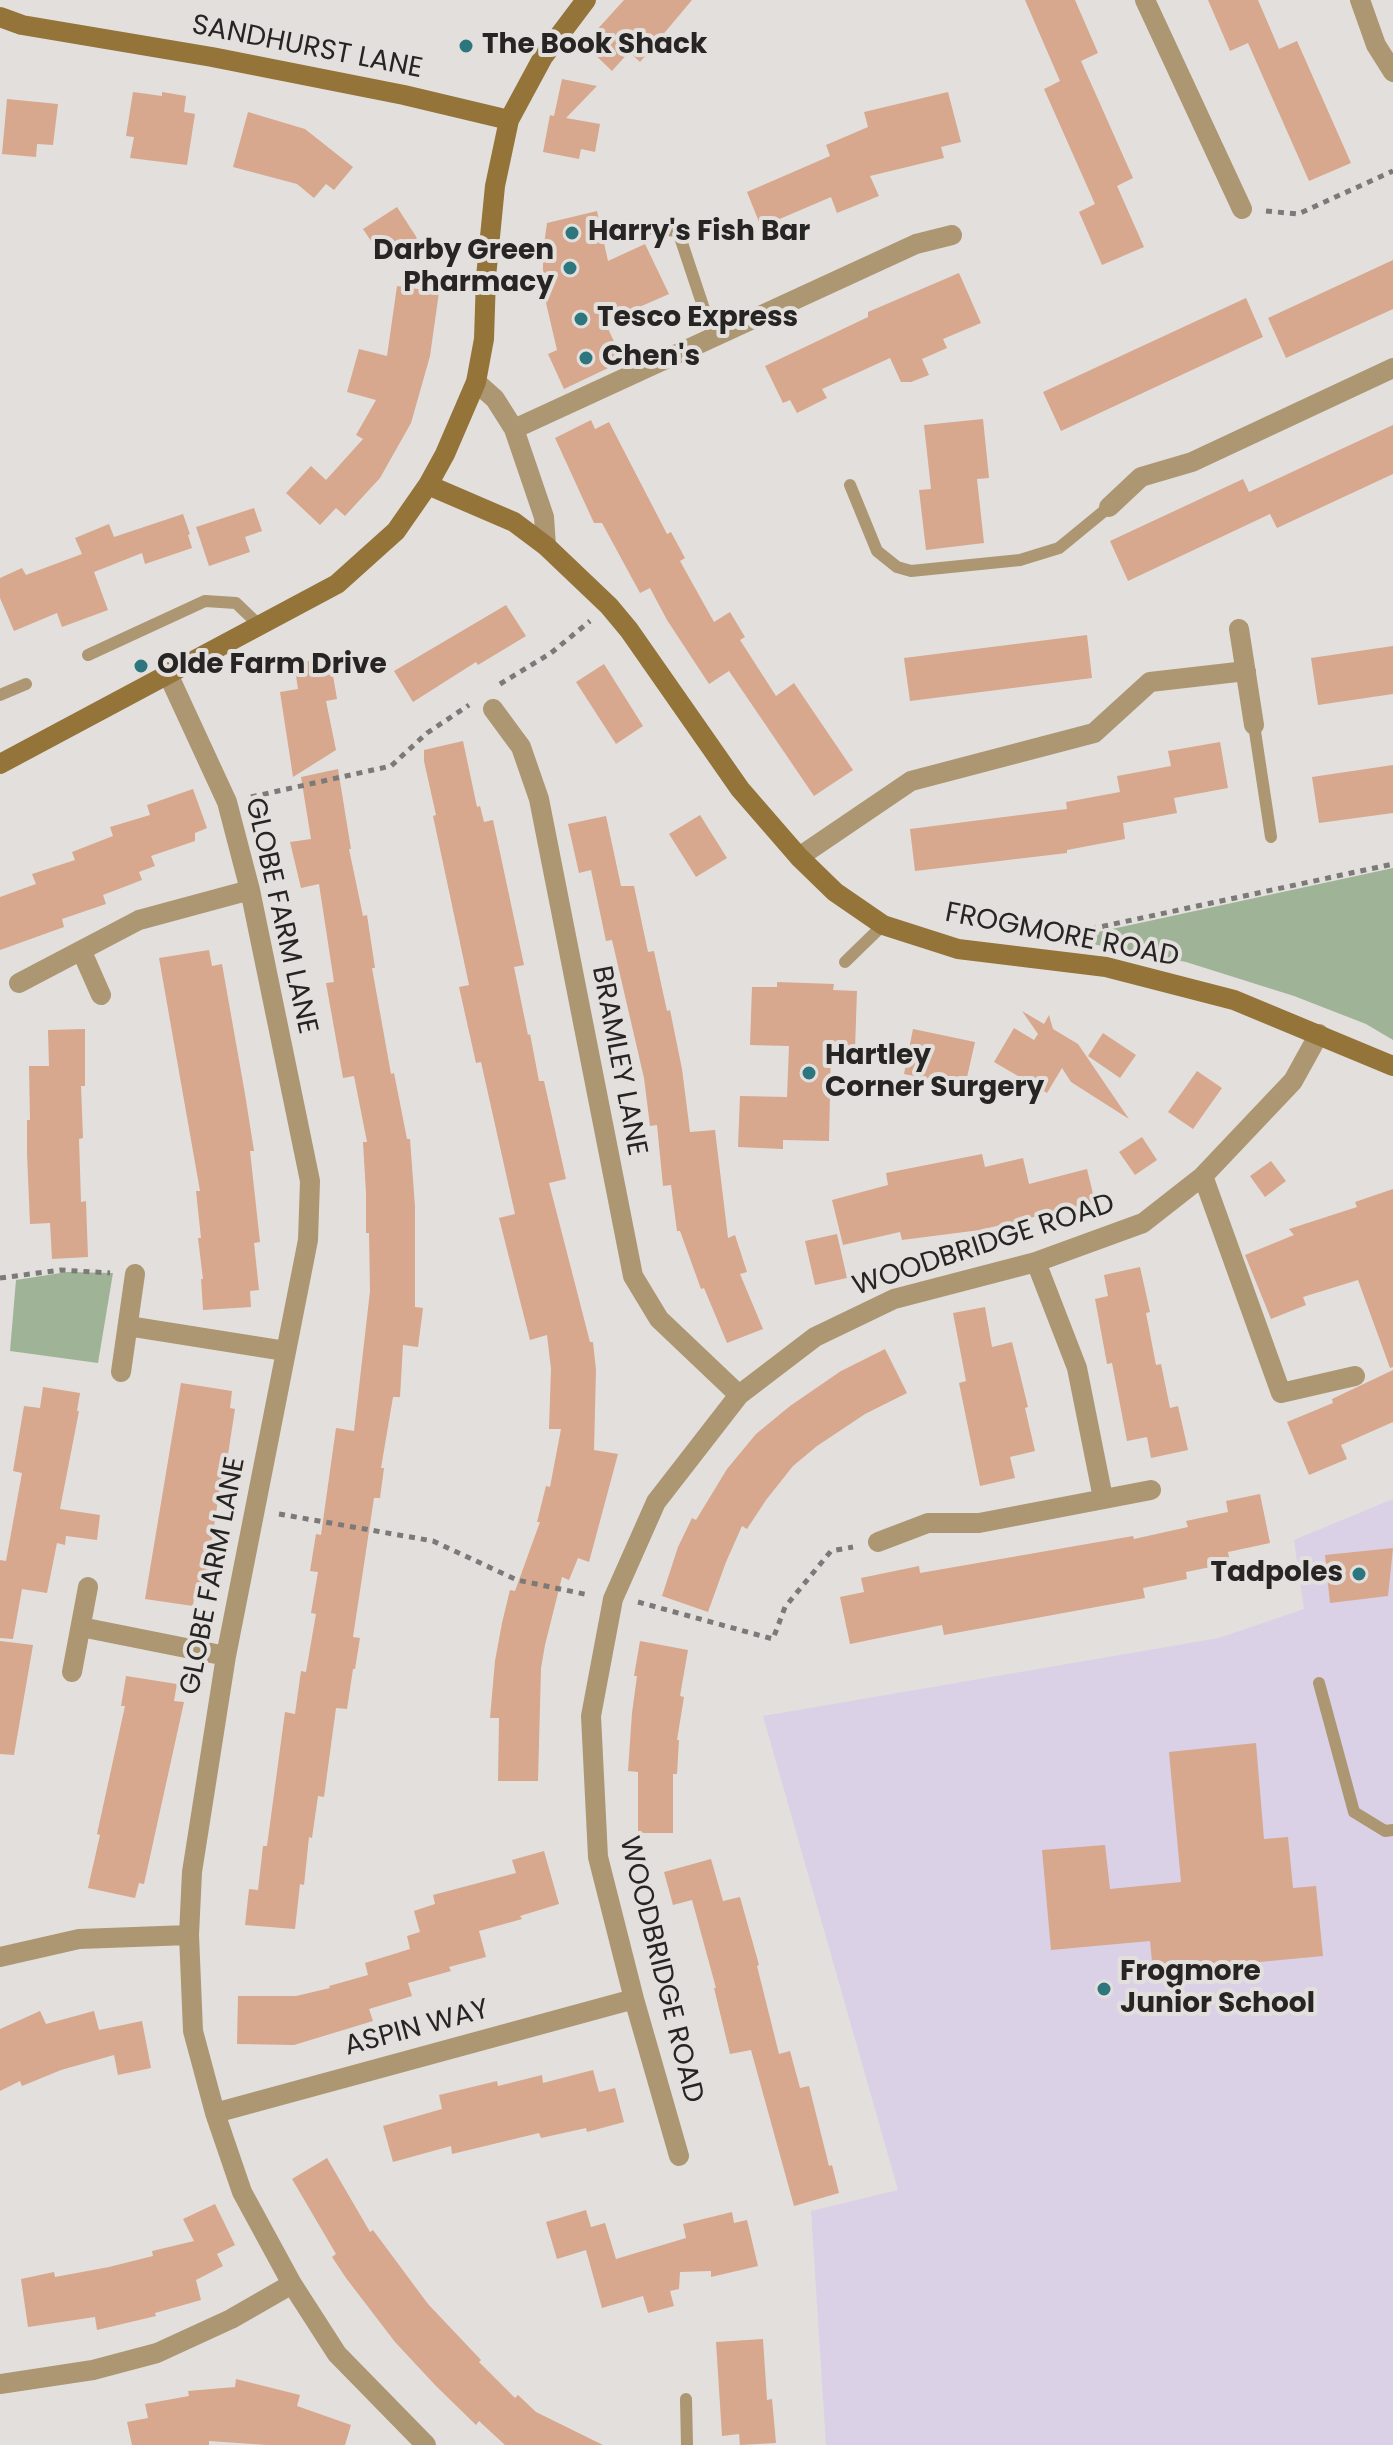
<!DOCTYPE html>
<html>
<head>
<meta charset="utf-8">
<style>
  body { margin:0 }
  canvas { display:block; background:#e2dfdc }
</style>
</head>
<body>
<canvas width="1393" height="2445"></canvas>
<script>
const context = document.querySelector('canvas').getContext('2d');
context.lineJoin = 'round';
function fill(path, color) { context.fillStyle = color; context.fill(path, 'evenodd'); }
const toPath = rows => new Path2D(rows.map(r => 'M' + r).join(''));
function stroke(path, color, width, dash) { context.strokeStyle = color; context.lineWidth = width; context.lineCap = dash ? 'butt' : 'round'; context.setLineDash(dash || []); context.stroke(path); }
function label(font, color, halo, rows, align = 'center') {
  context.font = font + ' Poppins,sans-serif'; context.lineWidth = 8; context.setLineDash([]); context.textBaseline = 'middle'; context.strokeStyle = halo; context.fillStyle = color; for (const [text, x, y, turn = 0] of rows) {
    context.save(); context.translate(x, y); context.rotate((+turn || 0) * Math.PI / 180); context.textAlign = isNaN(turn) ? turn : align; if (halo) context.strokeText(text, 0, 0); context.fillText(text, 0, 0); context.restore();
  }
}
const education = toPath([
  [1393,1499,1393,2445,826,2445,811,2211,898,2190,763,1716,1219,1638,1304,1609,1294,1540]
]);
const green = toPath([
  [1393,868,1393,1040,1366,1024,1294,996,1186,962,1066,939],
  [67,1272,113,1273,98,1363,10,1351,16,1280]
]);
const building = toPath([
  [624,0,692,0,640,62,629,52,612,71,584,44],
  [1025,0,1075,0,1098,53,1081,61,1133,178,1117,186,1144,247,1102,265,1079,212,1095,204,1044,89,1060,81],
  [1208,0,1258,0,1279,49,1297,41,1351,163,1309,181,1248,43,1230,51],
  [562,79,597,86,566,118,600,124,595,152,581,149,579,159,543,152,550,115,554,116],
  [133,92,162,96,162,92,186,96,184,112,195,114,187,165,130,158,134,137,126,136],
  [948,92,961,142,941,147,944,158,870,176,879,196,837,213,831,197,761,227,747,192,830,156,826,145,868,127,864,112],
  [7,99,58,104,53,145,37,144,36,157,2,154],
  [248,112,305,129,353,167,334,190,326,184,314,198,297,184,233,167],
  [397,207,417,238,383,259,363,229],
  [597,211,608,261,645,244,669,294,605,322,623,361,564,389,548,354,557,350,543,290,543,252,547,223],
  [1393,260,1393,309,1286,358,1268,318],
  [959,273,981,323,943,339,947,348,922,359,929,375,911,382,901,382,890,358,822,389,827,398,797,413,790,400,783,403,765,366,868,317,868,312],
  [397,286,439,292,430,356,411,423,380,478,345,516,336,508,320,525,286,493,311,466,326,480,363,439,356,435,376,400,347,392,359,349,387,356],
  [1246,298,1263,337,1061,431,1043,392],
  [983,419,989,478,977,479,984,543,926,550,919,490,931,489,924,425],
  [591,420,595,429,609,422,667,534,671,532,685,558,680,561,714,622,730,612,745,637,740,640,776,696,794,683,853,770,814,796,729,671,709,684,667,620,650,588,640,593,602,523,594,523,555,438],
  [1393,425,1393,474,1277,528,1270,514,1128,581,1110,541,1243,479,1249,492],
  [254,508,262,531,245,537,250,552,209,566,196,527],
  [183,514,190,534,188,535,192,548,145,564,142,553,94,572,108,610,62,627,57,613,14,631,0,598,0,578,22,568,26,575,82,554,75,538,109,524,114,537],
  [506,605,526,636,478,665,476,662,413,702,394,671],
  [1087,635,1092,678,910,701,904,658],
  [1393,646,1393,694,1318,705,1311,658],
  [330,658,337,699,326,701,336,750,293,777,280,692,298,689,294,663],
  [604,664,643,726,616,744,576,682],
  [463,741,477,807,480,806,484,822,493,820,524,965,514,967,528,1035,530,1034,539,1081,544,1081,566,1179,549,1183,590,1342,593,1342,596,1370,594,1450,618,1454,589,1562,578,1558,569,1580,562,1577,545,1645,541,1668,538,1781,498,1781,499,1718,490,1718,495,1661,502,1623,510,1590,515,1591,540,1522,537,1522,546,1486,550,1487,561,1429,549,1429,551,1369,547,1335,530,1340,499,1218,515,1214,481,1062,476,1063,459,987,469,985,433,816,436,815,424,761,424,750],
  [1220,742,1228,788,1174,798,1177,813,1123,823,1125,839,1067,850,1067,853,915,871,910,829,1067,809,1066,802,1120,792,1117,776,1171,766,1168,751],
  [1393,765,1393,813,1319,823,1312,777],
  [338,769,351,849,349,849,363,916,367,915,375,968,372,968,391,1074,394,1073,407,1139,410,1139,415,1207,415,1307,423,1308,418,1347,403,1345,400,1397,393,1397,381,1468,384,1468,380,1498,374,1498,353,1637,360,1638,355,1669,353,1669,347,1709,336,1708,324,1797,318,1796,312,1838,309,1837,304,1885,300,1884,295,1929,245,1925,249,1889,258,1890,263,1846,267,1846,285,1712,295,1714,301,1671,306,1672,316,1614,311,1613,318,1572,310,1571,316,1534,321,1535,336,1428,354,1431,370,1291,369,1233,366,1233,366,1193,363,1142,367,1142,354,1076,343,1078,326,983,334,982,319,884,301,888,290,842,311,839,301,777],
  [193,789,207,828,195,833,195,841,151,856,155,866,139,872,142,880,103,895,106,904,62,919,64,927,0,950,0,897,36,884,32,874,75,860,72,852,113,836,110,827,150,815,147,805],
  [700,815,727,858,696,877,669,834],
  [606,816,621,886,634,886,648,952,654,951,667,1011,670,1010,682,1069,690,1132,715,1130,728,1238,735,1235,747,1272,740,1274,763,1329,727,1343,704,1288,701,1289,680,1231,677,1231,671,1185,663,1186,657,1125,650,1126,644,1078,612,940,606,941,591,870,579,873,568,824],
  [209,950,212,966,222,964,245,1094,254,1151,250,1151,260,1242,254,1243,259,1290,250,1291,251,1307,203,1310,201,1279,203,1279,198,1238,201,1238,196,1191,200,1191,159,958],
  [777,982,834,984,833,990,857,991,855,1049,831,1049,829,1141,783,1140,783,1149,738,1147,740,1096,787,1097,789,1046,750,1045,752,987,777,987],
  [1022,1011,1044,1024,1049,1015,1053,1029,1078,1044,1129,1119,1071,1082,1062,1068,1047,1093,994,1062,1014,1028,1034,1040,1038,1034],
  [85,1029,85,1086,81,1086,83,1138,79,1139,81,1202,86,1201,88,1257,52,1259,50,1223,30,1224,27,1153,27,1120,30,1120,29,1066,49,1066,48,1030],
  [913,1029,975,1042,965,1086,904,1074],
  [1103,1033,1136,1055,1120,1078,1088,1056],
  [1197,1071,1222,1088,1193,1129,1168,1112],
  [1142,1137,1157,1160,1135,1175,1119,1152],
  [982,1154,985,1167,1023,1158,1029,1184,1087,1169,1095,1202,980,1230,902,1240,900,1232,843,1245,832,1200,888,1185,886,1173],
  [1271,1161,1286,1181,1265,1197,1250,1176],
  [1393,1189,1393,1367,1390,1368,1358,1280,1303,1297,1306,1305,1271,1319,1245,1255,1294,1235,1289,1229,1357,1207,1355,1202],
  [837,1234,847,1278,815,1285,805,1241],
  [1140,1267,1150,1312,1146,1313,1156,1365,1161,1364,1170,1408,1178,1406,1188,1450,1151,1458,1147,1437,1127,1441,1112,1363,1107,1364,1095,1299,1108,1296,1104,1275],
  [985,1307,992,1347,1012,1342,1028,1407,1025,1408,1035,1451,1010,1457,1015,1478,980,1486,959,1383,966,1381,953,1313],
  [885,1349,907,1393,865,1414,817,1446,793,1466,766,1500,747,1529,742,1526,726,1562,708,1612,662,1596,678,1547,692,1518,696,1520,727,1469,756,1434,790,1406,841,1371],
  [1393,1370,1393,1422,1341,1445,1347,1459,1309,1475,1287,1422,1333,1403,1332,1399],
  [181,1383,232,1391,230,1408,235,1409,227,1461,224,1461,204,1592,195,1591,193,1606,145,1599],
  [43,1387,80,1393,77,1411,79,1411,60,1509,100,1515,97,1540,66,1536,65,1545,57,1543,47,1593,22,1589,13,1639,0,1638,0,1560,6,1561,22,1473,13,1471,24,1406,40,1408],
  [1260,1494,1270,1543,1228,1552,1230,1563,1186,1572,1187,1579,1143,1588,1145,1598,944,1635,942,1625,850,1644,840,1597,864,1592,861,1578,919,1566,920,1573,1133,1536,1134,1539,1188,1527,1186,1521,1228,1512,1226,1501],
  [1393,1548,1388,1596,1330,1603,1325,1555],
  [0,1641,33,1645,14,1755,0,1754],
  [640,1641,688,1650,680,1696,684,1697,677,1740,679,1740,677,1774,673,1774,673,1833,638,1833,638,1772,628,1771,632,1713,637,1676,634,1676],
  [126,1676,177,1684,174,1701,184,1702,144,1884,139,1883,135,1898,88,1888,100,1835,97,1834,125,1706,121,1706],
  [1256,1743,1264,1839,1288,1837,1293,1888,1316,1886,1323,1956,1153,1972,1150,1941,1051,1950,1042,1850,1105,1845,1110,1889,1181,1882,1169,1752],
  [544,1851,559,1904,520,1916,522,1919,479,1931,486,1957,449,1967,451,1971,408,1983,412,1996,369,2009,373,2021,294,2045,237,2044,238,1996,296,1996,330,1988,329,1986,368,1975,365,1963,410,1949,407,1936,420,1932,414,1911,435,1904,433,1895,516,1873,512,1860],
  [711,1859,723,1901,740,1897,759,1965,757,1966,779,2054,790,2051,800,2088,809,2086,829,2166,832,2165,839,2193,794,2206,751,2050,730,2054,714,1988,716,1988,692,1900,673,1905,664,1872],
  [40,2011,46,2024,94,2011,99,2030,142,2021,151,2068,118,2075,114,2055,61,2070,22,2086,20,2081,0,2091,0,2029],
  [593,2070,599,2092,615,2088,624,2122,587,2132,586,2128,541,2138,539,2133,452,2154,451,2146,393,2162,383,2126,442,2109,439,2095,497,2081,498,2086,542,2075,543,2083],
  [327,2158,370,2232,373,2230,428,2304,481,2360,479,2362,515,2398,518,2395,536,2412,603,2445,505,2445,479,2421,476,2425,436,2386,395,2342,346,2278,332,2257,336,2254,292,2179],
  [215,2204,235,2245,217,2254,223,2266,196,2280,201,2300,155,2313,156,2316,97,2330,95,2317,28,2327,21,2279,54,2272,55,2277,109,2267,153,2256,152,2251,194,2241,183,2219],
  [586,2210,591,2227,605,2223,616,2259,686,2238,683,2224,732,2212,734,2223,747,2220,758,2266,711,2277,711,2271,680,2272,679,2289,670,2291,674,2306,648,2313,643,2296,602,2308,586,2250,557,2259,546,2222],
  [763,2339,767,2400,772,2399,776,2443,740,2445,739,2434,722,2436,716,2342],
  [236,2379,300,2395,297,2406,351,2425,345,2445,267,2445,209,2441,209,2445,132,2445,127,2422,148,2418,145,2404,189,2396,188,2391,235,2387]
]);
const path = toPath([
  [1266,211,1298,214,1393,171],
  [500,684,551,653,590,621],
  [251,797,391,766,427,733,469,705],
  [1067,934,1393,864],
  [0,1278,61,1270,110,1273],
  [279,1514,433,1541,517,1580,589,1595],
  [638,1602,773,1639,785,1607,831,1551,853,1547]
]);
const lane = toPath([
  [625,226,678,231,713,336],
  [850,485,877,551,897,567,911,571,1020,560,1059,548,1109,507],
  [88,655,205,601,236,603,259,625],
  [0,695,26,684],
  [1254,725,1271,837],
  [845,962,883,925],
  [1319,1683,1354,1812,1385,1831,1393,1830],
  [686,2399,687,2445]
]);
const street = toPath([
  [1145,0,1242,209],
  [1360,0,1376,45,1393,72],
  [476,382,495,399,514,429,544,517,546,546],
  [514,429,916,244,952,235],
  [1109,507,1141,477,1192,462,1393,368],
  [1239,629,1254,725],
  [167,672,227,802,250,890,310,1181,308,1240,226,1656,192,1872,189,1935,193,2031,215,2113,242,2192,292,2284,337,2354,426,2445],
  [493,709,521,747,539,799,633,1276,659,1319,739,1395],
  [799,857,911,781,1094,733,1150,682,1246,671],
  [82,952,101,995],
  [19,983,139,920,250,890],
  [1203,1176,1281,1393,1355,1376],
  [1036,1262,1077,1368,1103,1498],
  [128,1326,285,1351],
  [121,1372,135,1274],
  [878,1542,928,1523,979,1523,1151,1490],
  [81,1627,226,1656],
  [72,1672,88,1587],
  [0,1957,79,1939,189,1935],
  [215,2113,634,1999],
  [679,2156,634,1999,598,1857,591,1716,613,1599,656,1502,739,1395,815,1337,894,1299,1036,1262,1143,1223,1203,1176,1293,1081,1319,1034],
  [0,2384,93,2370,157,2353,231,2319,292,2284]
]);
const secondary = toPath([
  [0,17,22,25,212,57,404,95,509,120],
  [428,485,514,522,546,546,609,606,629,630,740,789,799,857,835,892,883,925,958,949,1106,967,1234,1000,1393,1066],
  [0,764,337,584,396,531,428,485,445,454,476,382,484,339,486,277,495,186,509,120,543,57,586,0]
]);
const markers = [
  [466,46,8,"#2d767e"],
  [572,233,8,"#2d767e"],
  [570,268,8,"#2d767e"],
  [581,319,8,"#2d767e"],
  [586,358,8,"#2d767e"],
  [141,666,8,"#2d767e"],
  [809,1073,8,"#2d767e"],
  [1359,1574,8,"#2d767e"],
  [1104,1989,8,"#2d767e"]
];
const poiNames = [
  ["The Book Shack",482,46],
  ["Harry's Fish Bar",588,233],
  ["Darby Green",554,252,"right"],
  ["Pharmacy",554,284,"right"],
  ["Tesco Express",597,319],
  ["Chen's",602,358],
  ["Olde Farm Drive",157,666],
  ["Hartley",825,1057],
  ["Corner Surgery",825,1089],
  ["Tadpoles",1343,1574,"right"],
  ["Frogmore",1120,1973],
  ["Junior School",1120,2005]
];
const streetNames = [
  ["SANDHURST LANE",307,48,11],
  ["GLOBE FARM LANE",280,916,77],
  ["FROGMORE ROAD",1062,936,11],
  ["BRAMLEY LANE",618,1061,79],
  ["WOODBRIDGE ROAD",984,1246,-18],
  ["GLOBE FARM LANE",214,1576,-79],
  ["WOODBRIDGE ROAD",660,1970,76],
  ["ASPIN WAY",417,2029,-15]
];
fill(education, '#dad1e6');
fill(green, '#9fb497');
fill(building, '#d7a88d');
stroke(path, '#7c7a78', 5, [6, 6]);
stroke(lane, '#ad9772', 12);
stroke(street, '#ad9772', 20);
stroke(secondary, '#947439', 20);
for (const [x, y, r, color] of markers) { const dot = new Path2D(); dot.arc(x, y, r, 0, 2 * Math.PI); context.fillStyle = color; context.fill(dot); stroke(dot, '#e2dfdc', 3); }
label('bold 28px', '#262524', '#e2dfdc', poiNames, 'left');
label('28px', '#262524', '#e2dfdc', streetNames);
</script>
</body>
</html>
